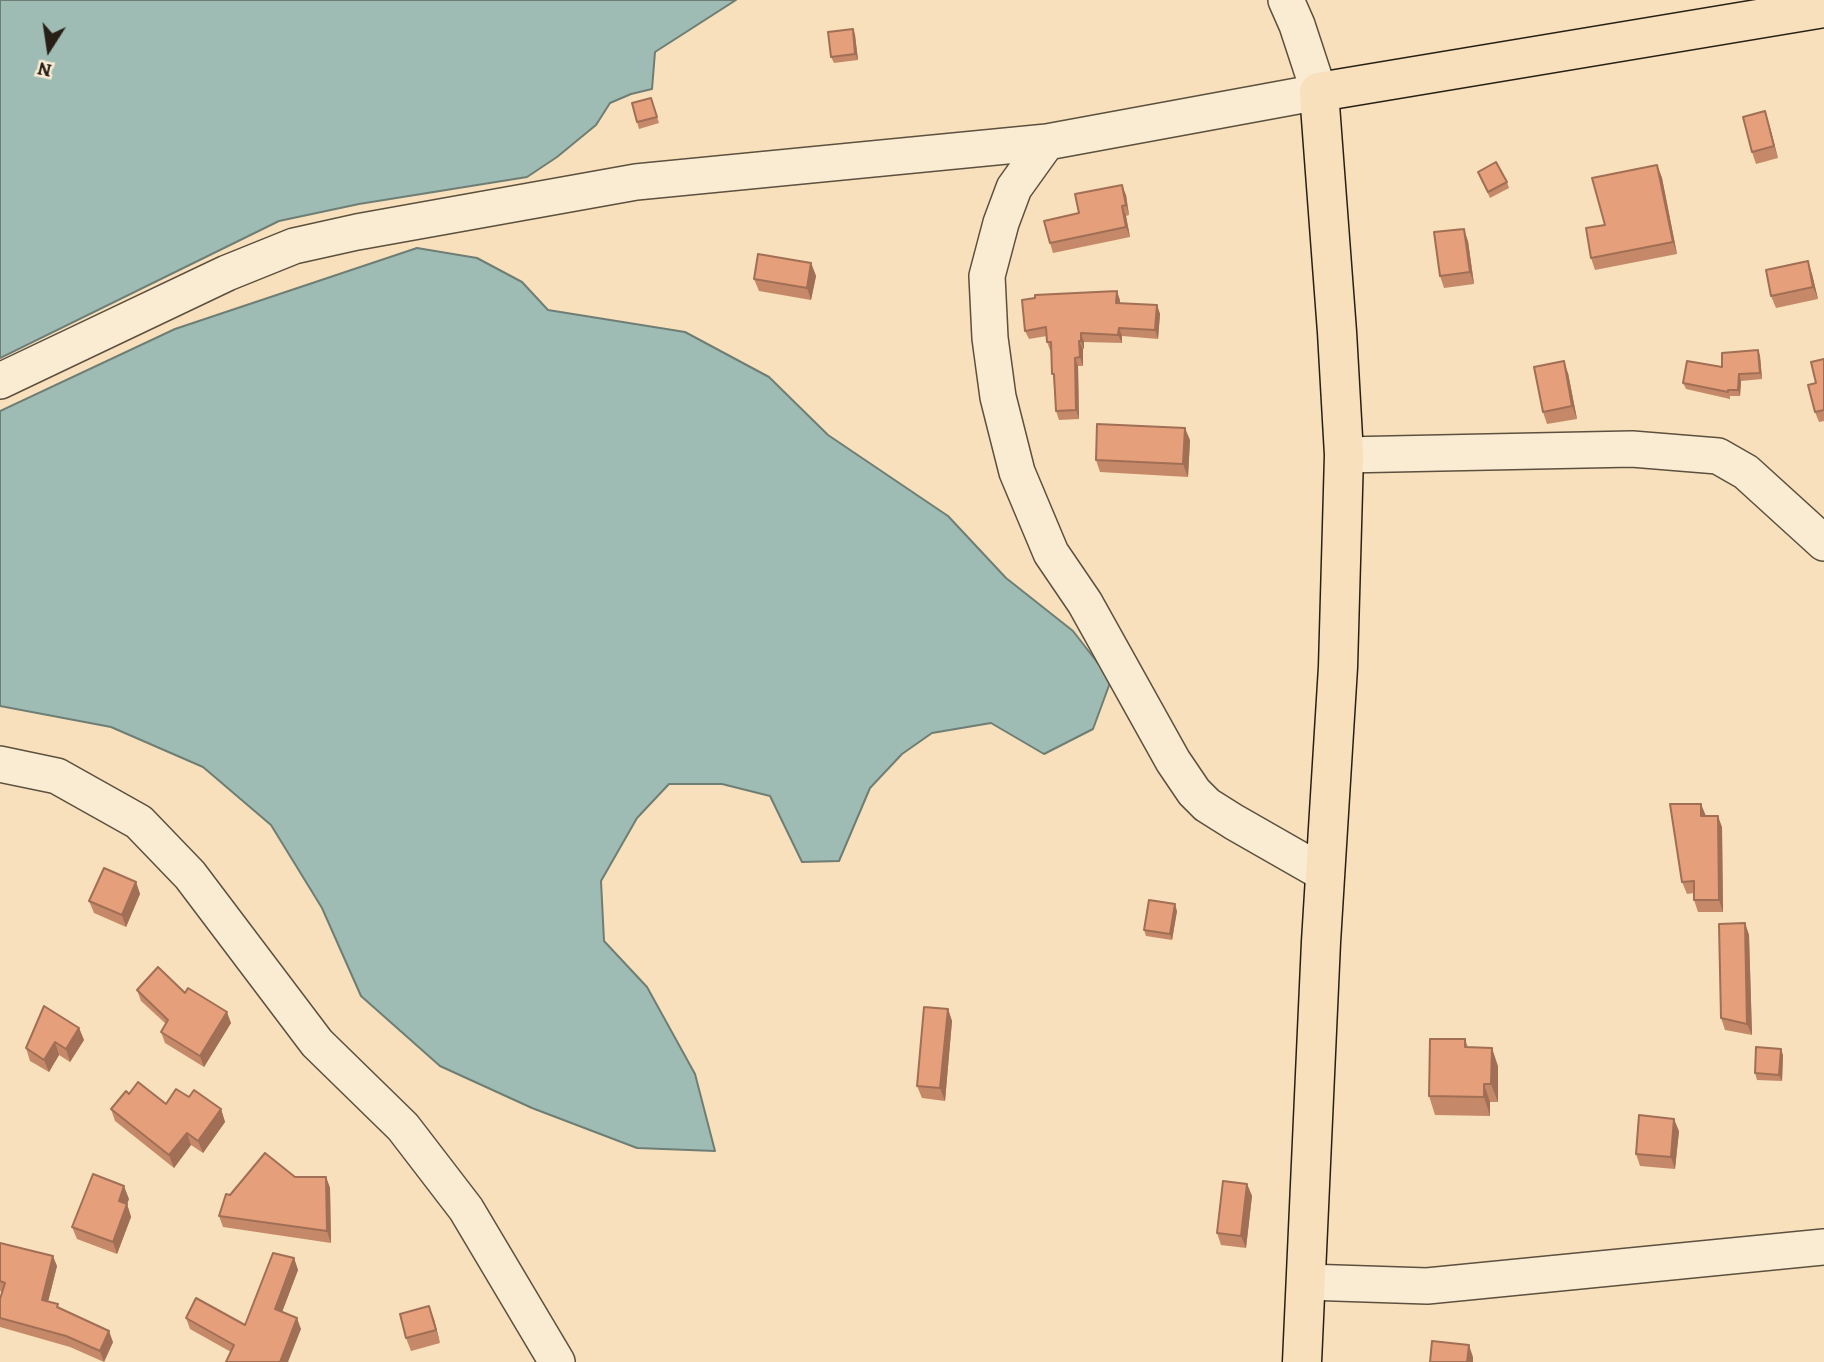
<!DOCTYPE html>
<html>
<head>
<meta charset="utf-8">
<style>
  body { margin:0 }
  #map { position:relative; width:1824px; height:1362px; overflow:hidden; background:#f7e0bb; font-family:Alegreya,serif }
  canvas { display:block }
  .north { position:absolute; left:14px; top:14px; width:70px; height:70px; -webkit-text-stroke:5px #faebd3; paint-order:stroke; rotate:192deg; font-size:19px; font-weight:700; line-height:28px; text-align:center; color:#282016 }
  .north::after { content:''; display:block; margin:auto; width:24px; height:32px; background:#282016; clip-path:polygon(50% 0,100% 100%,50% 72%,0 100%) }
</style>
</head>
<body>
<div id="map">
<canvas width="1824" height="1362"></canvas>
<div class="north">N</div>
</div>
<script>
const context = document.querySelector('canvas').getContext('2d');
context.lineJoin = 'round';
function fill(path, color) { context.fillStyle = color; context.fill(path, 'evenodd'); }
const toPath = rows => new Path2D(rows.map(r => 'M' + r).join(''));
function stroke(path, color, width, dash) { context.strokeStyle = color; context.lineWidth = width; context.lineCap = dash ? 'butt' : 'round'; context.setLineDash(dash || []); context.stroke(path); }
const water = toPath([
  [0,0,736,0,655,52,652,89,631,94,610,103,596,125,557,157,527,177,359,204,279,221,0,358,0,0],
  [417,248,477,258,522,282,548,310,685,332,769,377,828,435,948,516,1006,578,1073,631,1111,680,1093,729,1044,754,991,723,932,733,902,754,870,788,839,861,802,862,770,796,722,784,669,784,637,818,601,881,604,941,647,987,695,1074,715,1151,637,1148,532,1108,440,1066,361,996,322,908,271,825,203,767,111,727,0,706,0,411,175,329,417,248]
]);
const minor = toPath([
  [1047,142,1014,188,1001,223,987,276,990,338,998,397,1017,472,1051,553,1085,603,1173,761,1194,792,1207,805,1234,822,1325,874],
  [0,381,227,273,294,246,357,232,636,182,1047,142,1319,92,1297,25,1286,0],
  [1344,455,1632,449,1718,456,1746,472,1824,543],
  [0,764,57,776,139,822,190,875,317,1043,403,1127,466,1209,557,1362],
  [1306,1282,1427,1286,1824,1247]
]);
const major = toPath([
  [1302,1362,1321,942,1338,667,1344,455,1337,332,1319,92,1824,8]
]);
const wall = toPath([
  [853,29,855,35,858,60,834,63,831,57],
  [651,98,659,123,639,129,637,122],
  [1769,124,1778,158,1756,164,1752,152],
  [1657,165,1662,178,1677,254,1595,270,1591,258,1605,225],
  [1478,172,1507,182,1509,188,1490,198],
  [1126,195,1129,215,1126,216,1130,237,1053,253,1050,243,1079,213],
  [1468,241,1474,284,1444,288,1440,276],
  [811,263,816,276,811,300,759,291,754,279],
  [1812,274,1818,299,1776,308,1771,296],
  [1120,300,1120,303,1157,305,1160,314,1158,339,1122,336,1122,343,1084,342,1084,349,1083,349,1083,366,1078,366,1079,419,1059,420,1056,411,1051,350,1050,350,1047,342,1047,336,1029,339,1025,331],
  [1758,350,1760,356,1762,379,1741,381,1740,396,1730,396,1730,399,1686,389,1683,383,1722,367],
  [1824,359,1824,421,1819,422,1815,412,1816,383],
  [1568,373,1577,419,1547,424,1543,412],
  [1190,440,1188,477,1100,472,1096,460],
  [1706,816,1722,827,1723,912,1698,912,1694,900,1694,893,1687,894,1682,882],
  [136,882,140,894,126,927,94,913,89,901],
  [1177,911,1172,940,1146,936,1144,930],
  [1745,923,1749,935,1752,1035,1725,1030,1721,1018],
  [137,990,185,993,231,1023,204,1067,165,1043,161,1032,166,1024,141,1001],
  [948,1009,952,1021,945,1101,922,1098,917,1086],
  [79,1028,84,1040,70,1062,59,1055,49,1072,30,1061,26,1048],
  [1465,1039,1468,1047,1498,1066,1498,1102,1490,1102,1490,1116,1435,1115,1429,1096],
  [1783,1055,1782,1081,1757,1080,1755,1073],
  [129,1094,166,1104,189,1097,221,1109,225,1122,203,1153,191,1145,174,1168,115,1121,111,1109],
  [1679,1131,1675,1169,1640,1166,1636,1154],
  [295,1177,326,1177,330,1188,331,1243,223,1227,219,1216,230,1195],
  [1247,1184,1252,1196,1246,1248,1221,1245,1217,1233],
  [129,1199,127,1204,131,1217,117,1254,77,1239,72,1227],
  [0,1243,57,1266,48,1301,113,1342,104,1362,70,1347,0,1327,0,1299,2,1292,0,1291],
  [294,1258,298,1270,282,1312,301,1329,231,1352,190,1329,186,1318,245,1325],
  [434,1319,440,1343,411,1351,406,1338]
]);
const shadedWall = toPath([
  [853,29,855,35,858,60,855,54],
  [1765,111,1769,124,1778,158,1774,146],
  [1657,165,1662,178,1677,254,1673,242],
  [1122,185,1126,195,1129,215,1126,205],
  [1122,206,1126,216,1130,237,1126,227],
  [1464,229,1468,241,1474,284,1470,272],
  [1808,261,1812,274,1818,299,1813,287],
  [811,263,816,276,811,300,807,288],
  [1117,291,1120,300,1119,311,1116,303],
  [1157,305,1160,314,1158,339,1155,330],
  [1119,328,1122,336,1122,343,1118,335],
  [1081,333,1084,342,1084,349,1081,341],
  [1079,341,1083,349,1083,366,1080,357],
  [1758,350,1760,356,1762,379,1760,373],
  [1075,358,1078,366,1079,419,1076,410],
  [1564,361,1568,373,1577,419,1572,406],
  [1739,374,1741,381,1740,396,1738,390],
  [1185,428,1190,440,1188,477,1183,464],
  [1701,804,1706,816,1701,816],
  [1718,816,1722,827,1723,912,1719,900],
  [136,882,140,894,126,927,122,915],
  [1175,904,1177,911,1172,940,1170,934],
  [1745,923,1749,935,1752,1035,1747,1024],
  [948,1009,952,1021,945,1101,940,1088],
  [227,1012,231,1023,204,1067,200,1056],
  [79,1028,84,1040,70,1062,66,1049],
  [55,1042,59,1055,49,1072,44,1060],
  [1492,1048,1498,1066,1498,1102,1491,1084],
  [1781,1049,1783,1055,1782,1081,1779,1075],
  [1484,1084,1490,1102,1490,1116,1484,1097],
  [221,1109,225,1122,203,1153,198,1141],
  [1674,1119,1679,1131,1675,1169,1671,1157],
  [187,1133,191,1145,174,1168,169,1155],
  [326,1177,330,1188,331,1243,327,1231],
  [1247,1184,1252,1196,1246,1248,1241,1236],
  [124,1186,129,1199,123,1214,119,1201],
  [127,1204,131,1217,117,1254,113,1242],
  [53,1256,57,1266,46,1310,42,1300],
  [294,1258,298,1270,279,1320,275,1309],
  [429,1306,434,1319,440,1343,436,1330],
  [297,1318,301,1329,288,1362,280,1362],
  [109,1331,113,1342,104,1362,100,1351],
  [1469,1345,1473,1357,1473,1362,1467,1362]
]);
const building = toPath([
  [853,29,855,54,831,57,828,32,853,29],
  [651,98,657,117,637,122,632,103,651,98],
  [1765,111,1774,146,1752,152,1743,117,1765,111],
  [1496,162,1507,182,1488,192,1478,172,1496,162],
  [1657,165,1673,242,1591,258,1586,228,1605,225,1592,178,1657,165],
  [1122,185,1126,205,1122,206,1126,227,1050,243,1044,221,1079,213,1075,194,1122,185],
  [1464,229,1470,272,1440,276,1434,232,1464,229],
  [758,254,811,263,807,288,754,279,758,254],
  [1808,261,1813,287,1771,296,1766,270,1808,261],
  [1117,291,1116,303,1157,305,1155,330,1119,328,1118,335,1081,333,1081,341,1079,341,1080,357,1075,358,1076,410,1056,411,1054,374,1052,374,1051,342,1047,342,1046,327,1025,331,1022,300,1035,298,1035,295,1117,291],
  [1758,350,1760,373,1739,374,1738,390,1728,390,1728,392,1683,383,1687,361,1722,367,1722,353,1758,350],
  [1824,359,1824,410,1815,412,1808,385,1816,383,1811,362,1824,359],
  [1564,361,1572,406,1543,412,1534,367,1564,361],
  [1097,424,1185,428,1183,464,1096,460,1097,424],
  [1670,804,1701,804,1701,816,1718,816,1719,900,1694,900,1694,881,1682,882,1670,804],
  [104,868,136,882,122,915,89,901,104,868],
  [1149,900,1175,904,1170,934,1144,930,1149,900],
  [1745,923,1747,1024,1721,1018,1719,924,1745,923],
  [158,967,185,993,188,988,227,1012,200,1056,161,1032,168,1020,137,990,158,967],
  [44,1006,79,1028,66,1049,55,1042,44,1060,26,1048,44,1006],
  [924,1007,948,1009,940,1088,917,1086,924,1007],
  [1430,1039,1465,1039,1465,1047,1492,1048,1491,1084,1484,1084,1484,1097,1429,1096,1430,1039],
  [1756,1047,1781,1049,1779,1075,1755,1073,1756,1047],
  [138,1082,166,1104,176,1089,189,1097,194,1090,221,1109,198,1141,187,1133,169,1155,111,1109,126,1091,129,1094,138,1082],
  [1639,1115,1674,1119,1671,1157,1636,1154,1639,1115],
  [265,1153,295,1177,326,1177,327,1231,219,1216,226,1194,230,1195,265,1153],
  [93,1174,124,1186,119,1201,127,1204,113,1242,72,1227,93,1174],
  [1223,1181,1247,1184,1241,1236,1217,1233,1223,1181],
  [0,1243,53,1256,42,1300,58,1304,57,1307,109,1331,100,1351,66,1336,0,1318,0,1299,5,1283,0,1281,0,1243],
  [273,1253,294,1258,275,1309,297,1318,280,1362,226,1362,234,1345,186,1318,196,1298,245,1325,273,1253],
  [429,1306,436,1330,406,1338,400,1314,429,1306],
  [1432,1341,1469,1345,1467,1362,1430,1362,1432,1341]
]);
fill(water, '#9ebcb4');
stroke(water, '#6f7e75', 2);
stroke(minor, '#5c503f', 38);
stroke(major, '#282016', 41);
stroke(minor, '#faebd3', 35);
stroke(major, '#f7e0bb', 38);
fill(wall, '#c58969');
fill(shadedWall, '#a06f55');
fill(building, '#e59f7a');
stroke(building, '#a06f55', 2);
</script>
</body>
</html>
